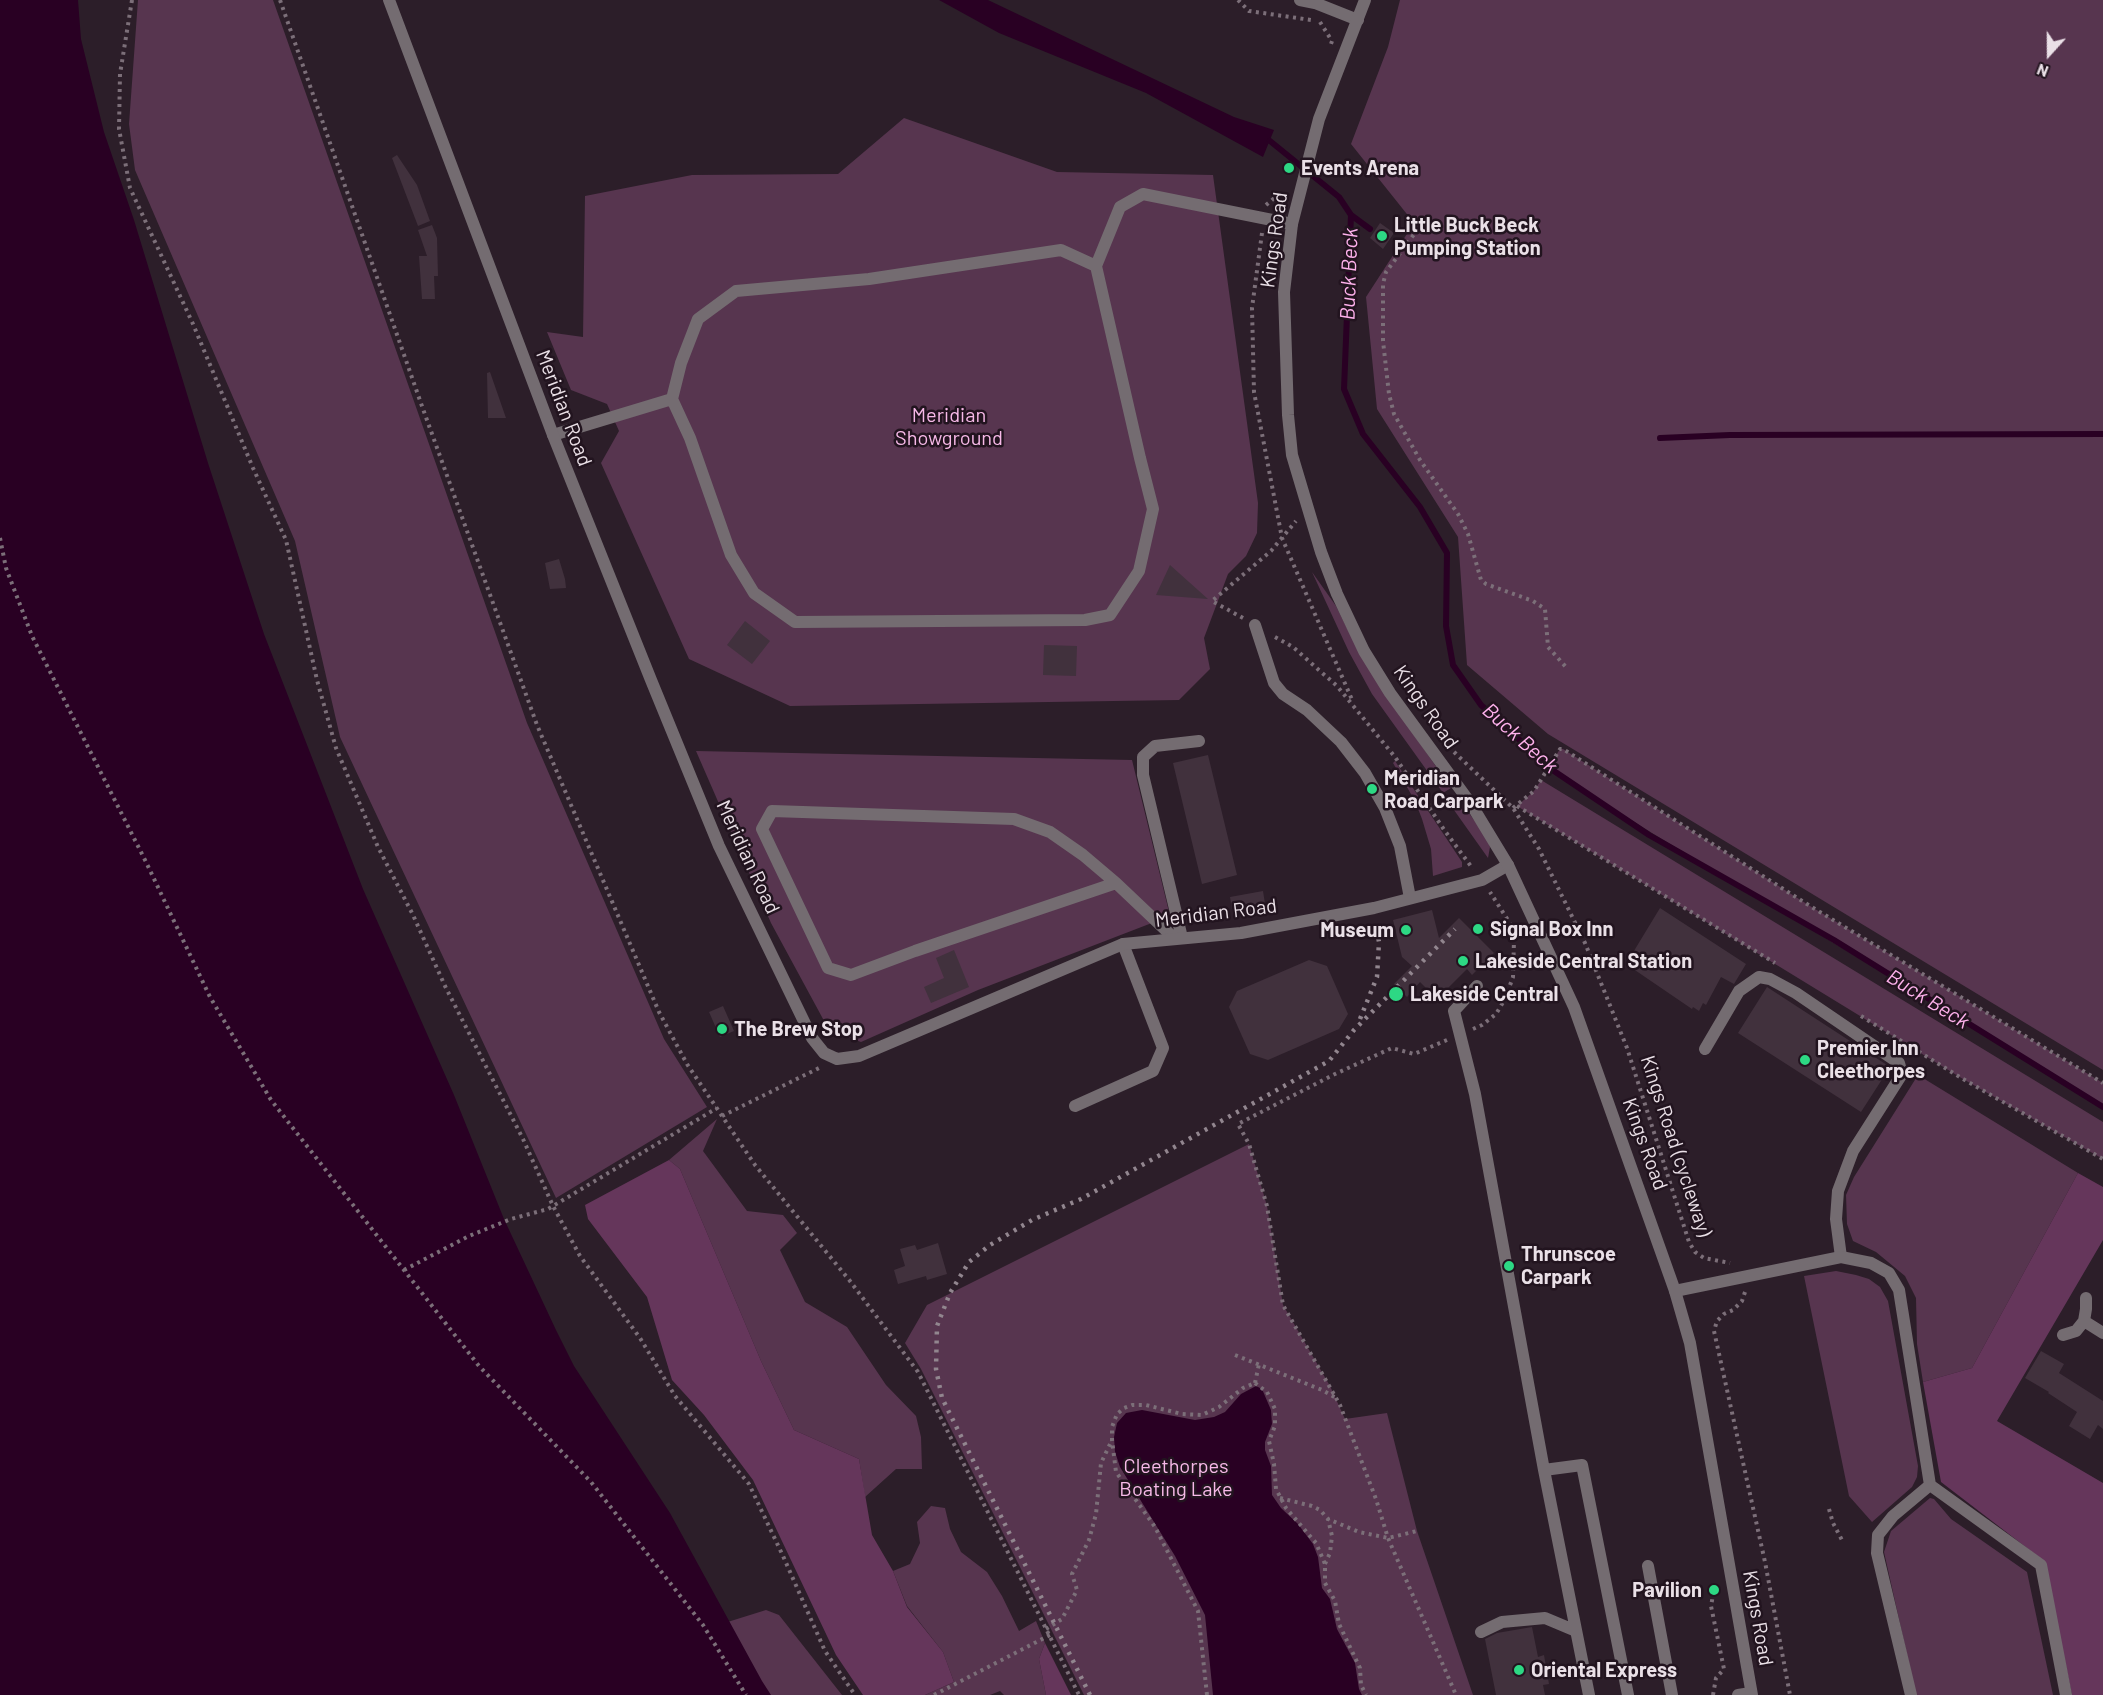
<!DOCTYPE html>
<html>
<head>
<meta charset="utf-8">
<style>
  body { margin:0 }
  #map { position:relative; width:2103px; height:1695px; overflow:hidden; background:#2c1e29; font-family:Barlow,sans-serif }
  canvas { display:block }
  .north { position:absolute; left:2019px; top:24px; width:60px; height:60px; -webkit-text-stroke:4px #22141f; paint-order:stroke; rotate:201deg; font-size:16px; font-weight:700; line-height:24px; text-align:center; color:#eae0e7 }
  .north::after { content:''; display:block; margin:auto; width:21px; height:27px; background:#eae0e7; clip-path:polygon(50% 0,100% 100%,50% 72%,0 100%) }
</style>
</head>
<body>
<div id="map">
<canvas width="2103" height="1695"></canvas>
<div class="north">N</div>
</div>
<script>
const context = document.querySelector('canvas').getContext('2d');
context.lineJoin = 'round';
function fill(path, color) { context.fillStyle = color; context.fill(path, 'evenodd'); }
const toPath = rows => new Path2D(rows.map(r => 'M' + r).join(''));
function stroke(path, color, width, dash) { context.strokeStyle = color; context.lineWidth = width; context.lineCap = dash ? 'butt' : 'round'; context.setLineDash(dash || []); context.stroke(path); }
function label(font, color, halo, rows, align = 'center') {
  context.font = font + ' Barlow,sans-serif'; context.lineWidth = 5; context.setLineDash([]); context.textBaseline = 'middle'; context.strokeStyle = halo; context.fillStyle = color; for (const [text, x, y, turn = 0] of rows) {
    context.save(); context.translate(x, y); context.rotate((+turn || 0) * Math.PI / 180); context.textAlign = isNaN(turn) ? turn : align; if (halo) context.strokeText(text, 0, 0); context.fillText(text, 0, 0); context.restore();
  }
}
const green = toPath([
  [138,0,273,0,527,723,664,1039,707,1107,556,1198,340,737,295,541,135,170,129,124],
  [1400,0,2103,0,2103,1070,1548,734,1467,665,1458,537,1377,409,1366,297,1414,223,1351,144,1388,47],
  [904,118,1057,172,1213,175,1258,503,1257,533,1246,556,1228,574,1204,638,1210,669,1179,700,790,706,689,659,601,463,619,431,607,404,571,390,547,332,583,337,585,196,692,175,838,174],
  [1312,572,1336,606,1359,652,1380,686,1451,788,1443,793,1372,694,1349,652],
  [1560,749,1563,749,1810,906,2103,1083,2103,1106,1652,833,1548,768],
  [696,751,1132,760,1170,916,978,990,861,1042,829,1030,771,923],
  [1395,761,1462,862,1462,867,1433,876,1431,849,1422,819,1415,801,1393,763],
  [1541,780,2103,1122,2103,1159,1963,1079,1517,806,1534,791],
  [1458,798,1487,838,1490,847,1488,858,1449,803],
  [1918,1075,2078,1173,1972,1368,1923,1382,1917,1344,1916,1298,1905,1276,1876,1252,1853,1241,1847,1224,1846,1195,1854,1177],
  [717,1119,703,1151,747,1211,783,1215,797,1233,780,1250,805,1302,847,1327,886,1385,916,1416,921,1437,922,1469,896,1469,865,1497,859,1459,794,1430,761,1361,680,1169,669,1160],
  [1249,1144,1267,1206,1283,1305,1330,1386,1345,1419,1387,1413,1417,1531,1473,1695,1084,1695,921,1369,905,1343,927,1305],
  [1836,1271,1856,1275,1869,1279,1880,1287,1888,1301,1918,1466,1917,1477,1912,1487,1872,1522,1849,1496,1804,1276],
  [1930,1498,1934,1499,1951,1519,2027,1572,2053,1695,1916,1695,1884,1552,1891,1531],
  [931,1506,945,1508,950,1529,961,1552,987,1572,1002,1596,1019,1631,1036,1621,1045,1643,1039,1659,1046,1695,1004,1695,1000,1691,990,1695,925,1695,954,1682,943,1652,907,1606,893,1571,910,1564,920,1543,917,1522],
  [766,1610,779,1615,842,1695,759,1695,718,1625]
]);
const forest = toPath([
  [669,1160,680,1169,761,1361,794,1430,859,1459,872,1535,893,1571,907,1607,943,1652,954,1682,925,1695,863,1695,836,1655,753,1480,704,1415,672,1380,647,1297,588,1219,585,1205],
  [2078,1173,2103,1187,2103,1240,1997,1421,2103,1483,2103,1695,2072,1695,2044,1561,1941,1482,1923,1382,1972,1368],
  [1045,1643,1071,1695,1046,1695,1039,1659]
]);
const water = toPath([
  [0,0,78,0,81,39,104,132,134,220,208,463,264,634,363,889,454,1095,504,1219,556,1330,574,1366,670,1513,762,1681,771,1695,0,1695],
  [939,0,988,0,1234,117,1274,130,1263,157,1146,93,999,33],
  [1256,1386,1262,1389,1271,1410,1272,1424,1265,1442,1265,1450,1271,1466,1272,1495,1281,1508,1298,1524,1313,1544,1318,1557,1322,1588,1330,1599,1337,1629,1355,1663,1359,1689,1362,1695,1213,1695,1205,1615,1175,1556,1120,1467,1115,1452,1114,1437,1117,1423,1126,1413,1142,1410,1195,1420,1214,1417,1225,1412,1241,1394]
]);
const stream = toPath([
  [1270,141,1339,197,1351,215,1344,389,1363,434,1420,507,1447,553,1446,626,1453,665,1481,705,1554,771,1649,835,1834,940,2103,1107],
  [1351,215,1370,229],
  [1660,438,1730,435,2103,434]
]);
const building = toPath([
  [397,155,417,185,430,221,418,226,392,158],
  [1380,223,1394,233,1383,249,1370,238],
  [432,225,437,238,438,276,434,276,435,299,422,299,419,256,427,256,418,230],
  [490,372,506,418,488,418,487,373],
  [559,559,565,579,566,588,550,589,545,563],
  [1170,565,1208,599,1156,595],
  [745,621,770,641,752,664,727,645],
  [1044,645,1077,646,1076,676,1043,675],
  [1208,755,1237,875,1202,884,1173,763],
  [1263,891,1266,910,1233,916,1230,897],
  [1660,908,1746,964,1734,984,1721,977,1706,1005,1703,1003,1699,1011,1693,1007,1692,1009,1626,964],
  [1432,910,1439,938,1459,918,1494,953,1472,975,1467,969,1437,999,1420,982,1407,997,1394,984,1412,966,1402,957,1393,920],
  [954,950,969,987,931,1003,924,987,944,978,936,958],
  [1309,960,1327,966,1348,1014,1339,1029,1268,1060,1250,1054,1229,1007,1237,991],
  [1767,987,1890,1067,1861,1112,1738,1033],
  [723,1006,734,1031,720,1037,709,1012],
  [938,1243,947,1274,927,1280,926,1276,898,1284,894,1270,905,1266,900,1249,915,1245,917,1250],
  [2041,1351,2064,1364,2059,1373,2103,1401,2103,1429,2098,1425,2090,1439,2069,1426,2077,1412,2048,1393,2049,1392,2025,1378],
  [1532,1627,1538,1657,1544,1655,1549,1684,1543,1685,1545,1695,1496,1695,1485,1639,1497,1633]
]);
const path = toPath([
  [132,0,120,74,119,129,130,188,193,324,253,468,286,540,317,680,336,748,378,847,413,915,445,986,523,1139,553,1206,580,1256,640,1338,675,1396,749,1484,783,1556,825,1651,855,1695],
  [280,0,423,409,537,725,659,1012,687,1064,755,1165,850,1281,918,1372,1079,1695],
  [1238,0,1249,11,1311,20],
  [1320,22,1332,41,1331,44],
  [1266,205,1283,191],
  [1418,229,1386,272,1383,284,1383,341,1389,394,1394,414,1420,460,1458,514,1468,534,1481,580,1486,584,1533,601,1545,609,1548,647,1566,667],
  [1262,233,1252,308,1254,392,1277,512,1282,538,1353,702],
  [0,538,6,568,32,636,146,862,210,997,271,1100,479,1366,591,1482,703,1625,746,1695],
  [1243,618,1212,601,1271,551,1296,521],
  [1275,637,1293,647,1337,686,1395,757,1445,831,1473,869],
  [1454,752,1513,808,1539,849,1585,943,1627,1048,1689,1242,1695,1252,1704,1258,1730,1263],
  [1427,804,1446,793],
  [1517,806,1775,963],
  [1513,808,1534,791,1560,749,1563,749,1810,906,2103,1083],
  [1861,1016,1963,1079,2103,1159],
  [1473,1029,1482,1025,1496,1014,1505,999,1513,977,1514,940,1511,925,1490,892],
  [1447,1040,1414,1054,1392,1048,1335,1074,1238,1124,1249,1144,1267,1206,1283,1305,1340,1405,1376,1499,1388,1538,1456,1695],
  [722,1116,821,1067],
  [404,1270,469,1236,511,1219,548,1209,717,1108],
  [1745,1292,1742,1301,1733,1310,1724,1314,1717,1321,1714,1331,1765,1562,1790,1695],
  [1235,1355,1322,1390,1336,1398],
  [1255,1383,1267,1392,1275,1409,1275,1426,1269,1441,1274,1464,1276,1489,1286,1508,1316,1543,1325,1564,1325,1583,1335,1601,1339,1624,1360,1668,1361,1685,1366,1695],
  [1255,1383,1259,1364],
  [1280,1498,1312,1506,1320,1510,1328,1519,1359,1532,1388,1538,1417,1531],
  [1829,1509,1833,1523,1843,1542],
  [1325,1564,1330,1553,1332,1536,1328,1519],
  [1046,1629,1062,1619,1077,1590,1072,1574,1089,1540,1096,1514,1101,1463,1112,1440],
  [934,1695,1050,1635],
  [1207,1695,1198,1611,1155,1527,1116,1472,1112,1440,1112,1427,1117,1414,1124,1408,1132,1405,1146,1405,1182,1414,1202,1415,1219,1407,1243,1388,1255,1383],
  [1713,1695,1716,1678,1724,1669,1711,1606,1714,1590]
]);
const service = toPath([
  [1096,266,1140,458,1153,509,1139,571,1110,615,1085,620,795,622,754,593,731,555,690,438,672,399,681,363,698,319,736,291,869,279,1061,250,1096,266,1120,207,1143,194,1292,224],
  [553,435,672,399],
  [1255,625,1274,683,1283,694,1307,710,1341,742,1365,773,1385,808,1400,846,1410,898],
  [1116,883,1083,855,1050,832,1014,819,772,811,762,829,828,968,851,975,915,951,1116,883,1174,938],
  [1182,938,1143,775,1143,757,1155,746,1199,741],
  [1477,986,1454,1011,1475,1094,1544,1470,1589,1695],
  [1705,1049,1739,991,1759,977,1770,979,1796,993,1899,1063,1902,1074,1853,1151,1838,1191,1836,1219,1841,1257],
  [1075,1106,1153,1071,1163,1048,1123,944],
  [1544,1470,1582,1465,1628,1695],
  [1648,1566,1672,1695],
  [1481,1632,1502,1622,1545,1618,1576,1631],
  [1738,1695,1751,1693]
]);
const minor = toPath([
  [389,0,553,435,651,680,719,846,812,1038,824,1053,837,1059,859,1056,1123,944,1241,933,1374,908,1482,880,1508,865],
  [1300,0,1315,3,1358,20],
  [1675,1291,1841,1257,1871,1263,1889,1273,1899,1290,1930,1485,2041,1565,2066,1695],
  [2084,1321,2103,1333],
  [2063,1335,2076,1331,2084,1321,2086,1309,2086,1298],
  [1911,1695,1877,1553,1878,1535,1893,1516,1930,1485]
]);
const tertiary = toPath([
  [1365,0,1319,119,1292,224,1284,292,1288,415,1292,455,1321,552,1337,594,1364,651,1390,693,1471,804,1508,865,1574,1007,1675,1291,1690,1343,1752,1695]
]);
const rail = toPath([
  [1360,1019,1377,977,1379,942,1376,925],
  [1090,1695,942,1398,936,1369,937,1326,950,1293,969,1262,990,1245,1032,1220,1081,1199,1329,1061,1354,1030,1455,929]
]);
const markers = [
  [1289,168,6,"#2dd884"],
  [1382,236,6,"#2dd884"],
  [1372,789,6,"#2dd884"],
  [1478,929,6,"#2dd884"],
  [1406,930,6,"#2dd884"],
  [1463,961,6,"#2dd884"],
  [1396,994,8,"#2dd884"],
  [722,1029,6,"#2dd884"],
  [1805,1060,6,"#2dd884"],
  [1509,1266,6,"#2dd884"],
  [1714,1590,6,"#2dd884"],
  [1519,1670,6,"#2dd884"]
];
const poiNames = [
  ["Events Arena",1301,168],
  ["Little Buck Beck",1394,225],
  ["Pumping Station",1394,248],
  ["Meridian",1384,778],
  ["Road Carpark",1384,801],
  ["Signal Box Inn",1490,929],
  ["Museum",1394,930,"right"],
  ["Lakeside Central Station",1475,961],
  ["Lakeside Central",1410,994],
  ["The Brew Stop",734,1029],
  ["Premier Inn",1817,1048],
  ["Cleethorpes",1817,1071],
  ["Thrunscoe",1521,1254],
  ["Carpark",1521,1277],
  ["Pavilion",1702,1590,"right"],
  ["Oriental Express",1531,1670]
];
const streetNames = [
  ["Kings Road",1274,240,-82],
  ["Meridian Road",564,408,69],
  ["Kings Road",1426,707,55],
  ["Meridian Road",748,857,65],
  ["Meridian Road",1216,913,-7],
  ["Kings Road",1645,1144,70],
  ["Kings Road (cycleway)",1676,1146,72],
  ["Kings Road",1758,1618,80]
];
const parkNames = [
  ["Meridian",949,415],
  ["Showground",949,438],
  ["Cleethorpes",1176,1466],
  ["Boating Lake",1176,1489]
];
const waterNames = [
  ["Buck Beck",1349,274,-88],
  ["Buck Beck",1520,738,42],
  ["Buck Beck",1928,999,32]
];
fill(green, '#57354f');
fill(forest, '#65365b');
fill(water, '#290023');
stroke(stream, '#290023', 6);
fill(building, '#41313d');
stroke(path, '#7c6f79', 4, [3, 4.5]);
stroke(service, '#746c71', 12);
stroke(minor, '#746c71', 12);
stroke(tertiary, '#746c71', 12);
stroke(rail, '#92868f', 4.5, [3, 6]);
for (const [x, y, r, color] of markers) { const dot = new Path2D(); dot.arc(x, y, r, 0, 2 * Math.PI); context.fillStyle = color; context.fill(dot); stroke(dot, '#22141f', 2); }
label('bold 20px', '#eae0e7', '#22141f', poiNames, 'left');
label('20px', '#eae0e7', '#22141f', streetNames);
label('20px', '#f7b9e8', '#22141f', parkNames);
label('italic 21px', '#feb1ec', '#22141f', waterNames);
</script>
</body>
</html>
